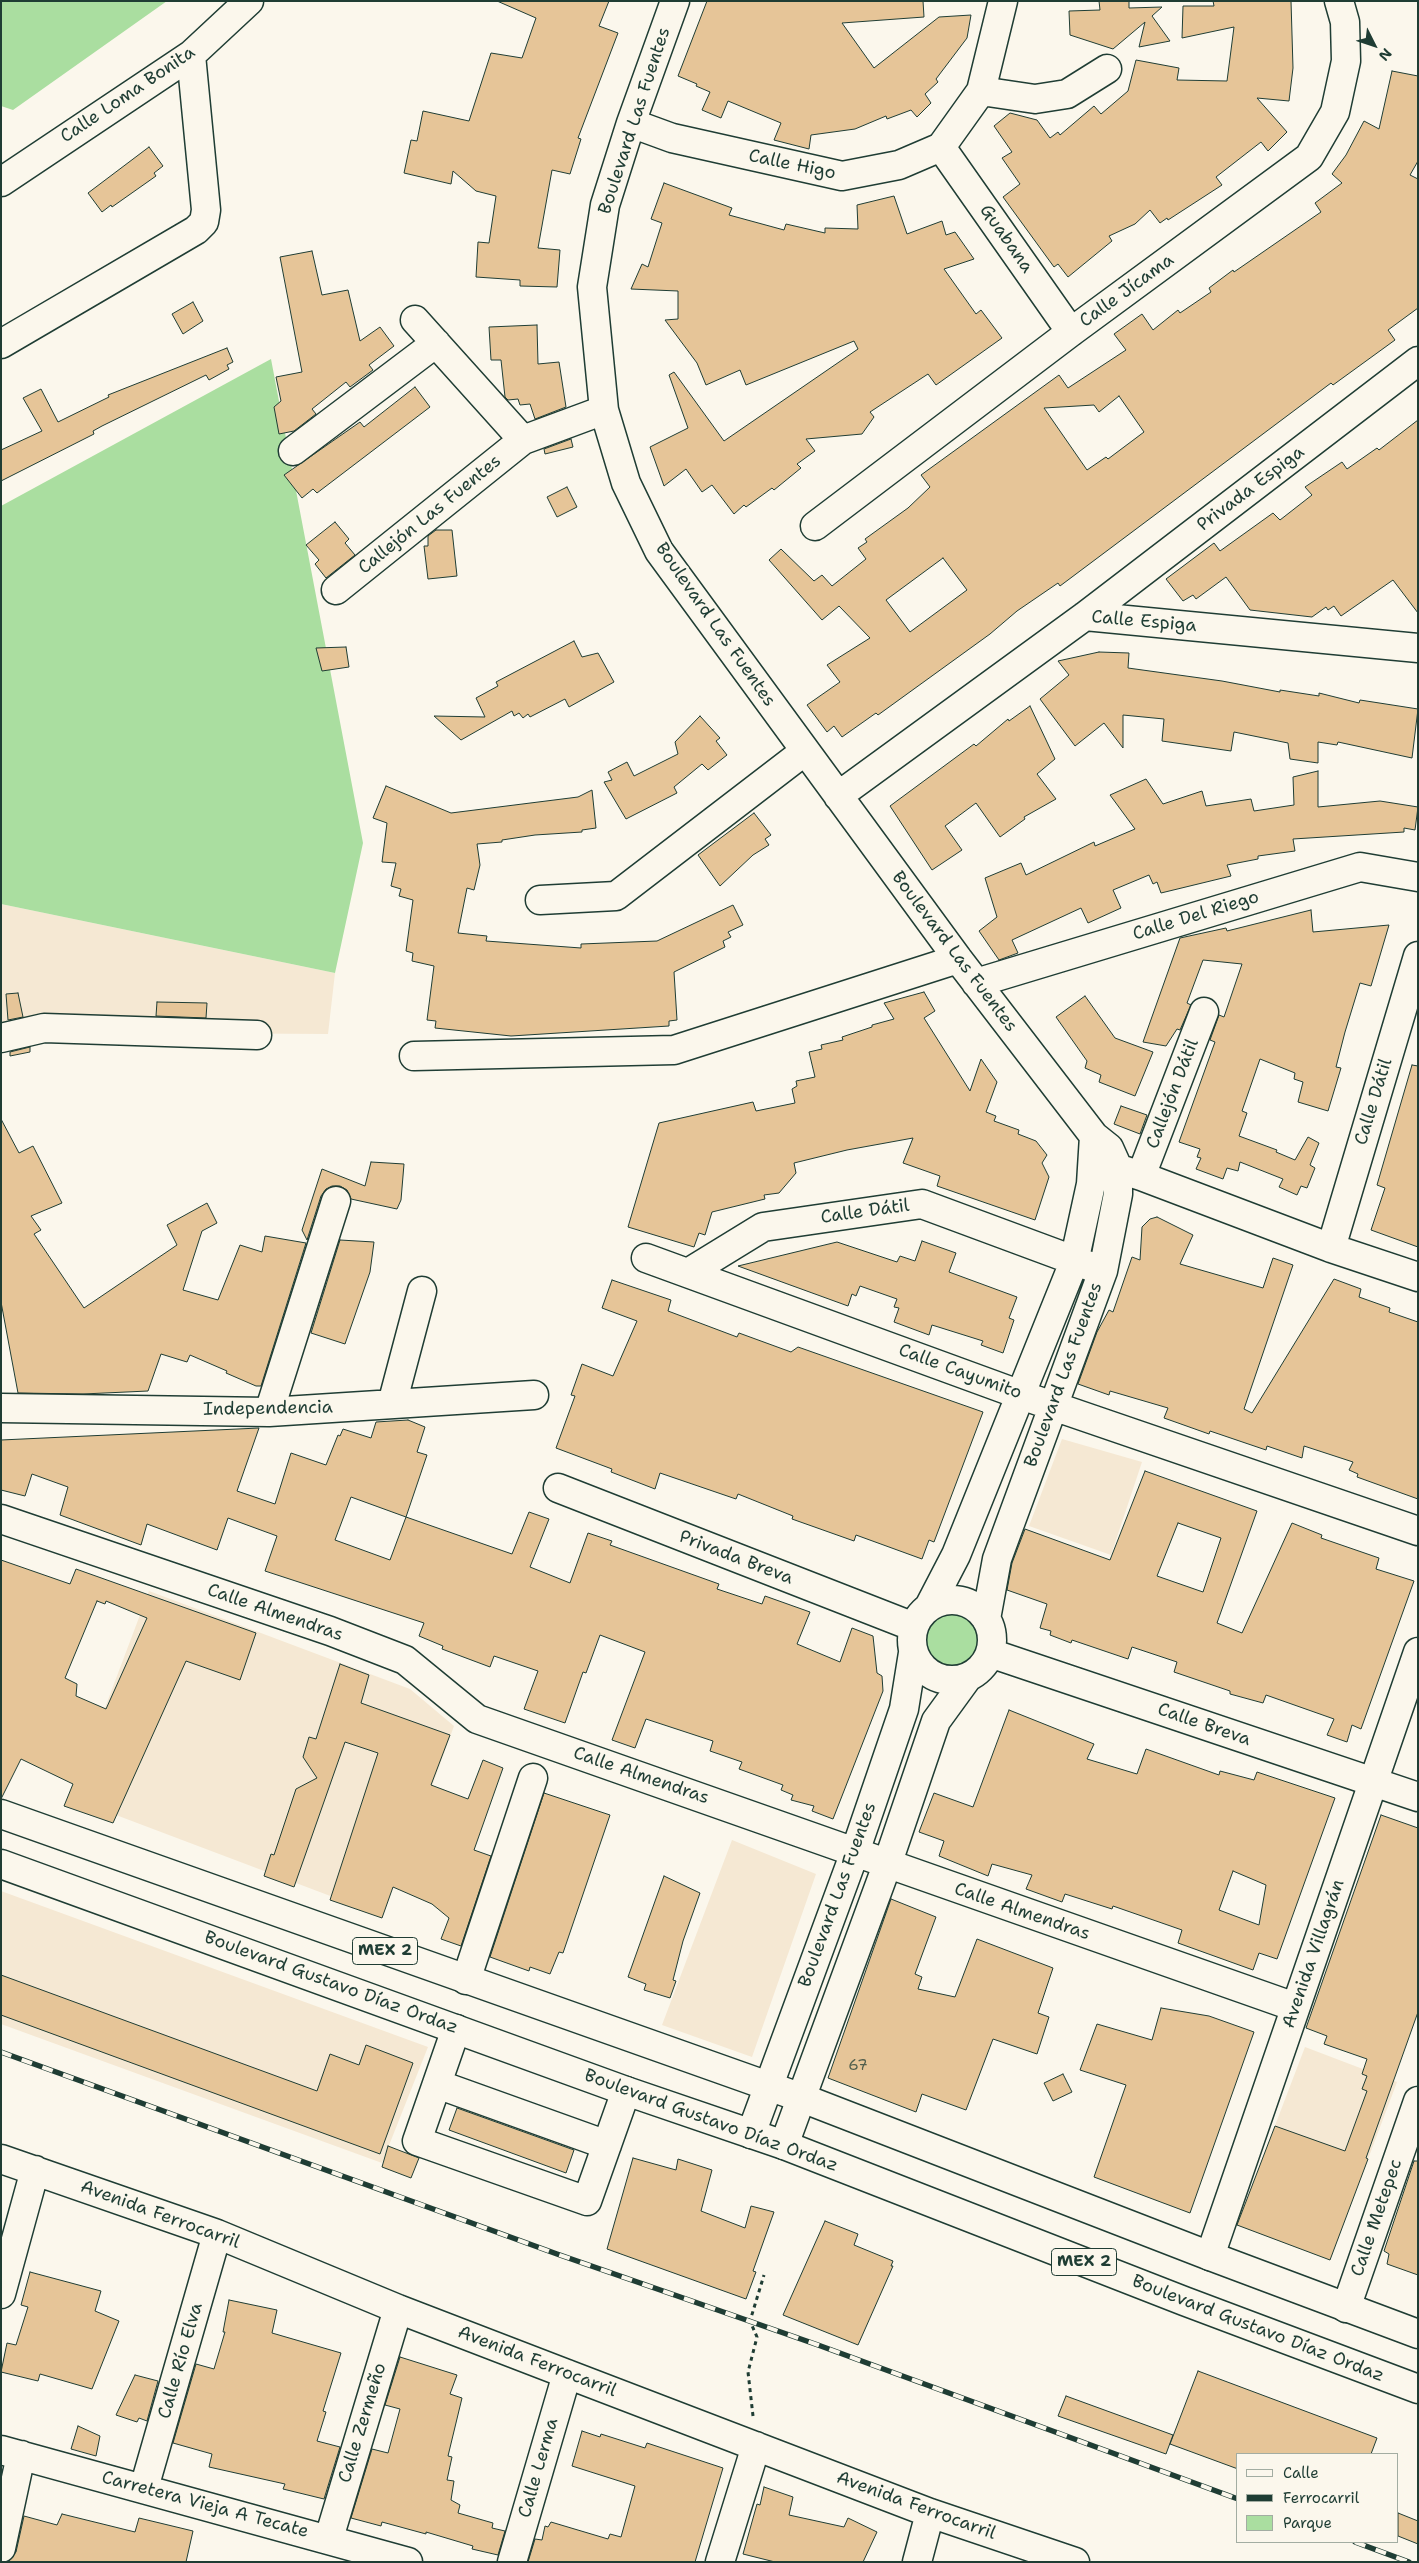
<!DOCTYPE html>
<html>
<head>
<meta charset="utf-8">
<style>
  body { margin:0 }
  #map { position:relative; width:1419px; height:2563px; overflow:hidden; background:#fbf7ec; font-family:"Shantell Sans",sans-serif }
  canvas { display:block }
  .frame { position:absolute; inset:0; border:2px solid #1f3d34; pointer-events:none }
  .legend { position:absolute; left:1236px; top:2453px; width:162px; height:90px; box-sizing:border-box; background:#fbf7ec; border:1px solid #a3ada2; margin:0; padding:6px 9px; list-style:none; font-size:15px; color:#1f3d34 }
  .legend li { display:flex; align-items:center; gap:10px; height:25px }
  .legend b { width:25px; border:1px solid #a3ada2 }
  .north { position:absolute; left:1349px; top:20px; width:50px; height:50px; -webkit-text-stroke:4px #fbf7ec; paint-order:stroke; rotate:131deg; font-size:14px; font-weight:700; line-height:20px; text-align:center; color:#1f3d34 }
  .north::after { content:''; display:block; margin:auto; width:18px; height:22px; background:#1f3d34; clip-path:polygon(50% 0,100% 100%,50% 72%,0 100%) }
</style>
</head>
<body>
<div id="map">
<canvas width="1419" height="2563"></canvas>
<div class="frame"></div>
<ul class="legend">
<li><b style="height:6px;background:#fbf7ec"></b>Calle</li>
<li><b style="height:6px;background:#1f3d34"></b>Ferrocarril</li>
<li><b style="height:14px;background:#aadea0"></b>Parque</li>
</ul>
<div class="north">N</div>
</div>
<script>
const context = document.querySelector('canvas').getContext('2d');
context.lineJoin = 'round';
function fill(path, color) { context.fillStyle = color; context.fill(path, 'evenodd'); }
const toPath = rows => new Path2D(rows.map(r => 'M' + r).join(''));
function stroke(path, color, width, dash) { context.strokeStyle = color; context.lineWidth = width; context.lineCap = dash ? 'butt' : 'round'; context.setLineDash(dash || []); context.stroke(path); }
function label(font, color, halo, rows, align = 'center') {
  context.font = font + ' "Shantell Sans",sans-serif'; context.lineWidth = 5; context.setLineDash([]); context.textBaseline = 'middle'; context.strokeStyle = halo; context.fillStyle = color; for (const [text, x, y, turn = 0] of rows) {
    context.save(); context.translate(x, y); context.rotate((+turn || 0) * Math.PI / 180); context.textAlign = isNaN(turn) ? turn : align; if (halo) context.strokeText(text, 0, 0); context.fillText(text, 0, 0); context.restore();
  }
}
const built = toPath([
  [1,904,335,973,328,1034,1,1032],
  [1062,1439,1142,1462,1111,1555,1029,1526],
  [149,1591,410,1689,454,1726,423,1811,333,1897,71,1798],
  [732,1840,816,1874,752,2057,662,2025],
  [1,1891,428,2047,382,2163,1,2024],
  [1305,2047,1397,2082,1330,2260,1237,2225]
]);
const green = toPath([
  [1,1,167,1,13,110,1,106],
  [271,359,363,843,335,973,1,904,1,506],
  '921 1640a31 31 0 1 1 62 0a31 31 0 1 1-62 0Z'
]);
const building = toPath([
  [497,1,609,1,599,26,618,33,578,138,581,139,570,174,552,170,538,248,560,250,557,287,520,286,520,280,476,277,478,242,489,243,496,196,476,191,453,171,451,184,404,173,411,140,417,141,423,111,469,121,491,53,522,58,536,18,497,1],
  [707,1,923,1,924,17,842,23,874,68,939,17,971,15,967,38,936,79,938,82,925,94,931,103,917,117,911,110,887,119,886,116,855,129,811,135,809,149,774,140,781,123,728,101,721,118,702,110,710,92,696,86,697,84,678,76,707,1],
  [1099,1,1129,1,1129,8,1162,7,1152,16,1170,41,1139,47,1145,22,1113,49,1070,35,1069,11,1100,10,1099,1],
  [1213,1,1291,1,1293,68,1289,101,1257,98,1287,132,1268,151,1261,142,1216,177,1222,185,1168,220,1167,218,1160,223,1150,210,1135,224,1109,236,1112,241,1068,277,1058,264,1054,267,1003,197,1020,184,1002,158,1012,152,994,126,1010,113,1037,120,1050,138,1058,132,1060,135,1094,106,1101,114,1128,91,1136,60,1179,68,1177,80,1227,81,1234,27,1182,38,1183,6,1214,6,1213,1],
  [1392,71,1418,76,1418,161,1410,175,1418,179,1418,308,1388,330,1395,340,1333,385,1331,383,1060,586,1058,583,1017,611,990,634,878,715,876,713,842,737,834,726,827,732,807,705,840,682,827,665,870,638,839,606,822,620,769,560,781,549,814,581,822,575,832,586,866,559,858,548,867,542,865,539,908,508,930,487,921,475,1059,375,1068,388,1126,350,1114,334,1142,314,1153,330,1178,310,1180,313,1211,292,1209,288,1233,270,1234,272,1321,212,1315,203,1342,183,1332,174,1346,155,1364,121,1379,129,1392,71],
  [1119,396,1144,432,1108,459,1106,457,1087,470,1044,408,1094,405,1099,412,1119,396],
  [943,558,967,590,910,632,886,600,943,558],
  [149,147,163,166,154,173,156,176,112,207,111,205,102,212,88,193,149,147],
  [664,183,732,208,729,215,784,230,786,224,825,233,825,228,858,229,857,205,894,196,907,234,942,221,946,235,955,232,974,259,944,269,976,314,981,310,1002,338,936,385,928,374,870,412,874,417,862,434,806,439,815,451,797,464,801,468,774,490,772,488,746,507,744,505,734,514,712,485,702,492,686,469,664,486,650,447,688,428,669,375,674,372,724,441,858,349,854,341,746,385,740,370,706,385,697,363,665,320,678,319,678,291,631,289,642,264,648,267,662,223,651,219,664,183],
  [312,251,322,295,348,290,360,341,380,327,394,346,369,365,373,370,350,387,346,382,312,409,316,414,294,431,279,434,274,407,281,401,276,377,302,372,280,257,312,251],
  [193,302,203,321,183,334,172,314,193,302],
  [537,325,538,364,559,362,566,407,535,419,530,404,520,405,518,399,508,400,505,397,501,360,491,360,489,327,537,325],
  [227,348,233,362,227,365,229,369,209,380,206,375,102,426,93,431,94,434,1,481,1,450,42,431,23,398,41,389,58,422,109,397,108,395,227,348],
  [415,387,430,407,317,493,313,489,302,498,284,475,360,422,364,427,415,387],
  [1418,420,1418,613,1393,580,1341,616,1334,606,1328,610,1326,607,1312,617,1250,610,1226,577,1196,599,1193,595,1183,601,1166,579,1214,543,1220,551,1273,513,1280,520,1312,495,1305,487,1342,462,1347,469,1377,448,1379,450,1418,420],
  [571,439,573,447,545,454,544,449,571,439],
  [567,487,577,507,557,517,547,497,567,487],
  [335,522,349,539,345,543,355,555,326,578,315,564,319,560,306,545,335,522],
  [436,530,452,530,457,576,428,579,424,546,428,546,428,536,436,530],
  [574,641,582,657,598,653,614,682,569,707,565,699,530,717,528,714,523,718,519,713,514,716,512,711,461,740,434,716,485,717,476,698,498,686,496,682,574,641],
  [346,647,349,667,322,671,316,648,346,647],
  [1099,652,1129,653,1128,668,1222,681,1280,692,1280,690,1319,696,1319,693,1359,703,1360,700,1418,709,1412,758,1338,742,1337,745,1318,742,1318,763,1290,759,1288,743,1234,732,1231,751,1162,741,1164,719,1123,715,1123,748,1104,723,1075,746,1040,699,1069,675,1058,661,1099,652],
  [1030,706,1055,759,1037,774,1056,799,1024,817,1025,819,1000,837,976,803,945,826,962,850,932,870,890,806,974,744,976,746,1008,719,1009,721,1030,706],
  [700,716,720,738,716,741,727,755,708,770,702,764,674,787,677,793,626,819,604,782,612,780,608,772,627,762,634,776,678,754,675,742,700,716],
  [1318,771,1318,807,1380,801,1418,807,1415,830,1404,828,1404,832,1293,839,1295,851,1258,856,1258,859,1227,865,1231,876,1161,893,1157,882,1153,884,1149,875,1113,890,1121,908,1088,923,1081,908,1012,940,1018,953,999,960,979,931,997,917,985,878,1021,863,1026,875,1094,842,1095,846,1135,829,1110,795,1146,779,1163,804,1202,791,1206,806,1251,799,1254,811,1294,805,1293,777,1318,771],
  [386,786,451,813,578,797,592,790,596,828,582,830,582,832,535,835,502,840,502,842,477,844,480,865,474,890,467,888,458,933,487,936,486,941,581,948,581,944,657,941,733,905,743,925,728,932,731,937,723,941,725,947,674,972,677,1020,669,1021,669,1026,511,1036,435,1028,436,1021,427,1020,434,966,412,961,413,953,406,951,413,900,399,896,401,889,391,886,396,863,382,862,387,823,373,818,386,786],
  [754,813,771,835,765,839,769,845,753,855,720,886,698,855,754,813],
  [1311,910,1313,932,1389,925,1371,986,1360,983,1345,1032,1336,1067,1341,1068,1328,1111,1298,1102,1303,1082,1294,1079,1295,1073,1260,1059,1242,1111,1247,1113,1239,1136,1277,1150,1276,1152,1295,1160,1308,1137,1319,1143,1310,1165,1315,1168,1307,1188,1301,1186,1297,1195,1279,1187,1283,1179,1240,1162,1238,1171,1227,1168,1223,1179,1196,1169,1201,1158,1197,1157,1200,1149,1179,1142,1215,1042,1210,1040,1219,1015,1224,1017,1242,964,1203,960,1187,1003,1191,1005,1180,1030,1177,1029,1166,1046,1143,1042,1180,938,1226,928,1227,931,1311,910],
  [924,992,935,1011,924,1018,970,1091,981,1059,997,1082,986,1112,996,1116,994,1121,1019,1130,1018,1134,1036,1141,1047,1155,1042,1163,1049,1177,1035,1220,937,1186,940,1176,903,1163,913,1138,847,1150,794,1163,796,1173,779,1193,764,1195,765,1199,712,1212,705,1235,699,1233,694,1247,628,1227,659,1123,753,1102,756,1111,795,1103,792,1089,797,1086,796,1081,815,1077,809,1052,822,1049,821,1045,843,1040,842,1037,872,1027,872,1025,894,1019,884,1003,924,992],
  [18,993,23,1017,8,1020,6,994,18,993],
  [1085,996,1115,1038,1153,1052,1135,1096,1099,1082,1101,1075,1085,1068,1087,1061,1056,1017,1085,996],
  [157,1002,207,1003,206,1018,156,1016,157,1002],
  [30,1047,30,1052,10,1056,10,1052,30,1047],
  [1412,1065,1418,1066,1418,1247,1371,1230,1385,1188,1377,1185,1412,1065],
  [1121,1106,1147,1115,1140,1134,1114,1124,1121,1106],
  [1,1119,19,1153,33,1146,62,1203,31,1216,41,1230,34,1234,84,1308,177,1245,167,1225,207,1203,217,1223,202,1231,183,1290,218,1300,240,1245,262,1252,265,1236,306,1243,261,1386,256,1386,226,1373,227,1371,190,1355,187,1362,161,1354,148,1391,83,1394,18,1393,1,1302,1,1119],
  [371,1162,404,1164,401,1200,397,1209,351,1199,347,1190,340,1186,332,1186,326,1189,321,1196,307,1240,302,1230,322,1169,365,1186,371,1162],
  [1157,1217,1193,1235,1180,1264,1263,1288,1273,1258,1293,1265,1244,1409,1252,1413,1334,1279,1361,1289,1359,1297,1390,1308,1389,1312,1418,1322,1418,1499,1357,1477,1358,1474,1349,1470,1353,1462,1304,1446,1302,1458,1267,1446,1266,1450,1210,1431,1209,1434,1164,1418,1168,1408,1110,1391,1109,1395,1078,1384,1097,1332,1109,1310,1113,1312,1132,1257,1140,1260,1142,1227,1150,1219,1157,1217],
  [340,1240,374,1242,370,1272,345,1344,311,1333,340,1240],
  [922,1241,956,1253,949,1272,1017,1297,1009,1318,1014,1320,1003,1353,981,1345,983,1341,932,1325,929,1335,894,1322,899,1308,894,1307,897,1299,860,1286,856,1296,852,1294,848,1306,738,1266,837,1242,897,1262,900,1256,915,1261,922,1241],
  [612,1280,671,1300,668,1311,737,1337,739,1333,791,1352,798,1347,983,1412,934,1542,929,1540,922,1559,856,1535,854,1541,792,1519,793,1516,738,1494,736,1499,660,1473,655,1489,611,1472,612,1469,556,1448,575,1396,571,1395,582,1364,613,1376,637,1321,602,1308,612,1280],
  [408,1420,425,1427,417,1452,427,1455,406,1517,351,1497,335,1540,390,1560,406,1517,512,1554,529,1512,549,1519,530,1567,570,1583,588,1533,612,1541,610,1545,719,1584,717,1589,762,1604,765,1596,810,1612,797,1644,840,1662,852,1628,873,1636,877,1673,882,1676,883,1691,833,1819,812,1811,814,1806,791,1800,793,1795,781,1790,783,1785,739,1769,742,1762,710,1751,713,1741,646,1719,635,1748,612,1740,645,1652,600,1635,586,1673,583,1672,565,1723,524,1709,538,1671,494,1656,490,1667,442,1649,443,1646,419,1636,424,1623,265,1571,277,1536,228,1518,217,1550,147,1524,141,1545,60,1515,68,1487,32,1474,25,1496,1,1490,1,1440,259,1428,237,1491,275,1504,291,1453,326,1465,338,1435,340,1436,343,1429,371,1438,376,1422,408,1420],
  [1145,1471,1257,1511,1217,1623,1242,1633,1292,1523,1322,1535,1321,1538,1379,1558,1376,1569,1414,1581,1361,1729,1352,1725,1347,1742,1327,1735,1334,1719,1266,1695,1263,1703,1230,1694,1230,1691,1174,1672,1177,1662,1132,1647,1128,1659,1072,1640,1071,1643,1050,1635,1051,1631,1040,1628,1047,1604,1007,1590,1012,1563,1025,1529,1110,1560,1145,1471],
  [1178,1523,1221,1538,1203,1592,1157,1576,1178,1523],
  [1,1560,70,1584,76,1569,256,1633,240,1680,186,1661,113,1823,64,1806,73,1784,21,1759,1,1799,1,1560],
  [97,1601,105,1604,106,1601,147,1618,106,1709,76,1696,77,1684,65,1678,97,1601],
  [340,1664,369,1675,361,1703,450,1735,431,1785,468,1799,483,1760,503,1768,474,1850,491,1856,461,1946,441,1939,449,1918,432,1904,393,1887,382,1918,330,1900,378,1753,345,1742,294,1887,264,1876,271,1854,274,1855,296,1789,317,1778,303,1757,309,1737,316,1739,340,1664],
  [1009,1710,1094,1744,1087,1759,1137,1774,1146,1749,1219,1775,1220,1771,1254,1780,1257,1772,1335,1798,1277,1959,1259,1953,1253,1970,1178,1943,1182,1930,1113,1906,1112,1909,1065,1894,1062,1902,1026,1889,1032,1875,992,1864,988,1876,939,1856,944,1841,919,1832,934,1793,973,1807,1009,1710],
  [1233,1871,1266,1885,1259,1925,1219,1910,1233,1871],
  [544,1793,610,1815,563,1953,559,1952,550,1974,530,1967,529,1971,490,1957,544,1793],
  [1381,1815,1418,1828,1418,2012,1366,2158,1368,2159,1330,2260,1237,2225,1275,2126,1345,2151,1367,2091,1362,2089,1367,2076,1362,2074,1367,2059,1324,2044,1327,2036,1306,2028,1381,1815],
  [664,1876,700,1893,683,1941,673,1980,676,1981,670,1998,644,1990,646,1984,628,1977,664,1876],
  [891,1899,936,1917,915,1974,922,1977,918,1989,955,1997,977,1939,1053,1968,1038,2013,1049,2017,1037,2054,993,2039,966,2110,922,2094,916,2112,828,2078,891,1899],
  [1,1975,317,2091,330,2054,359,2065,366,2045,413,2063,380,2154,1,2015,1,1975],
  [1161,2008,1209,2016,1254,2032,1190,2213,1094,2177,1126,2085,1080,2070,1097,2024,1152,2040,1161,2008],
  [1063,2074,1072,2092,1053,2101,1044,2083,1063,2074],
  [457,2108,574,2150,566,2173,449,2130,457,2108],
  [388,2146,419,2158,411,2178,382,2167,388,2146],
  [633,2158,676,2170,678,2159,712,2170,701,2211,745,2228,751,2206,774,2212,753,2271,756,2272,746,2299,607,2249,633,2158],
  [1414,2161,1418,2161,1418,2275,1387,2264,1389,2254,1384,2251,1414,2161],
  [825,2221,858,2234,854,2245,893,2261,891,2266,893,2266,858,2345,783,2315,825,2221],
  [30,2272,101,2291,95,2311,119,2321,92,2389,40,2374,38,2381,1,2372,7,2343,16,2345,28,2307,21,2305,30,2272],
  [229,2300,277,2310,272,2333,341,2353,323,2411,326,2412,317,2441,340,2447,324,2499,283,2489,285,2484,209,2467,212,2454,173,2443,196,2364,214,2369,225,2332,223,2332,229,2300],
  [400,2357,457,2375,450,2394,462,2398,448,2456,452,2457,447,2480,454,2481,451,2500,460,2505,458,2513,493,2523,492,2528,505,2531,498,2555,472,2549,473,2546,426,2532,426,2534,382,2522,381,2526,351,2518,372,2449,388,2453,400,2409,385,2405,400,2357],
  [1198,2371,1377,2438,1371,2454,1238,2454,1238,2469,1170,2444,1198,2371],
  [135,2375,158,2381,147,2421,139,2418,137,2422,116,2415,135,2375],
  [1066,2396,1173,2435,1166,2454,1058,2416,1066,2396],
  [78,2426,100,2436,96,2456,71,2449,78,2426],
  [582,2431,600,2437,601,2434,645,2448,647,2443,723,2468,695,2562,528,2562,535,2539,542,2540,545,2526,548,2527,551,2522,608,2539,610,2534,621,2537,635,2486,572,2466,582,2431],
  [764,2487,793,2497,789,2515,844,2527,848,2518,877,2532,863,2562,775,2562,743,2554,757,2504,760,2505,764,2487],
  [1398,2513,1418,2521,1418,2544,1398,2536,1398,2513],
  [62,2514,135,2532,139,2518,193,2531,186,2562,8,2562,16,2552,24,2516,57,2525,62,2514]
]);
const path = toPath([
  [753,2416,748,2372,757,2337,750,2321,764,2275]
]);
const minor = toPath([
  [675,1,631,123,605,205,592,287,604,410,626,483,659,551,958,959,1094,1136,1109,1148,1118,1168,1118,1194,1103,1271,997,1559,986,1619],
  [981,91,1035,99,1067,94,1107,69],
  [631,123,672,138,842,176,899,165,941,147,981,91,1003,1],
  [941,147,1071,332],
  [1,182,191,55,249,1],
  [415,320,523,440],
  [1,344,196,230,204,222,206,210,191,55],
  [293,451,436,343],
  [815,526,1071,332,1309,157,1335,112,1346,61,1345,22,1339,1],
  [336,590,523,440,604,410],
  [1085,616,1418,648],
  [838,796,1085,616,1418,361],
  [540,900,616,896,805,751],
  [976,983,1360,867,1418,877],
  [1,1038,44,1028,257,1035],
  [414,1056,674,1050,958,959],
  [1102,1163,1141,1176,1331,1248,1418,1277],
  [1141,1176,1204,1012],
  [1331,1248,1418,956],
  [646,1258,1021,1395,1418,1531],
  [688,1273,763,1227,922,1204,1092,1267],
  [392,1404,422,1291],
  [1,1408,269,1412,534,1395],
  [269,1412,336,1201],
  [558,1488,914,1627],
  [1,1519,330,1631,405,1660,477,1719,1295,2007],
  '912 1640a40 40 0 1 1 80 0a40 40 0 1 1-80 0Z',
  [929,1607,956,1555,1074,1262,1091,1184,1094,1136],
  [990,1653,1418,1797],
  [466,1980,533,1778],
  [456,2029,417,2141,587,2201,626,2091],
  [437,2084,607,2145],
  [751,2134,855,1852,904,1709,913,1653],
  [784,2145,887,1865,936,1721,968,1677],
  [1,2159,217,2234,398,2309,567,2374,930,2513,1075,2562],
  [1210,2256,1418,1652],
  [1,2294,35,2170],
  [1346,2308,1418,2101],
  [1,2450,408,2562],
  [144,2488,217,2234],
  [329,2538,398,2309],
  [1,2548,21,2455],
  [512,2562,567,2374],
  [720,2562,756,2446],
  [917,2562,930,2513]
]);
const major = toPath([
  [1,1814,802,2098,1210,2256,1418,2334],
  [1,1864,626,2091,784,2145,1184,2301,1418,2389]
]);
const rail = toPath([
  [1,2052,557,2254,818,2345,1238,2499],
  [1355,2542,1409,2562]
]);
const numberNames = [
  ["67",858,2066]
];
const shields = [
  [385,1951,65],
  [1084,2262,65]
];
const shieldNames = [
  ["MEX 2",385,1951],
  ["MEX 2",1084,2262]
];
const streetNames = [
  ["Calle Loma Bonita",128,95,-34],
  ["Boulevard Las Fuentes",635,121,-72],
  ["Calle Higo",792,165,12],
  ["Guabana",1006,239,55],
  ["Calle Jícama",1127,291,-36],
  ["Privada Espiga",1251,489,-37],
  ["Callejón Las Fuentes",430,515,-39],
  ["Calle Espiga",1144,622,5],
  ["Boulevard Las Fuentes",715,625,55],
  ["Calle Del Riego",1196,916,-17],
  ["Boulevard Las Fuentes",954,952,53],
  ["Callejón Dátil",1173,1094,-69],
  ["Calle Dátil",1374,1102,-73],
  ["Calle Dátil",865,1212,-8],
  ["Calle Cayumito",960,1372,20],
  ["Boulevard Las Fuentes",1064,1375,-70],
  ["Independencia",268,1409,-1],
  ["Privada Breva",736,1558,21],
  ["Calle Almendras",275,1613,19],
  ["Calle Breva",1204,1725,19],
  ["Calle Almendras",641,1776,19],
  ["Boulevard Las Fuentes",838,1895,-70],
  ["Calle Almendras",1022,1912,19],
  ["Avenida Villagrán",1314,1954,-71],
  ["Boulevard Gustavo Díaz Ordaz",331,1983,20],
  ["Boulevard Gustavo Díaz Ordaz",711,2121,20],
  ["Avenida Ferrocarril",160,2215,20],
  ["Calle Metepec",1377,2218,-71],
  ["Boulevard Gustavo Díaz Ordaz",1258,2329,21],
  ["Calle Río Elva",181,2361,-74],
  ["Avenida Ferrocarril",537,2362,21],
  ["Calle Zermeño",363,2423,-73],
  ["Calle Lerma",539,2468,-74],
  ["Carretera Vieja A Tecate",205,2505,15],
  ["Avenida Ferrocarril",916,2506,20]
];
fill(built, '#f5e8d3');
fill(green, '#aadea0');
fill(building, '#e6c598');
stroke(building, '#1f3d34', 1);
stroke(minor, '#1f3d34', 31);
stroke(major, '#1f3d34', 31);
stroke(path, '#1f3d34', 3, [4, 4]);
stroke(minor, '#fbf7ec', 28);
stroke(major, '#fbf7ec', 28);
stroke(rail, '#1f3d34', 5.5);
stroke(rail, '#fbf7ec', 4, [11]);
label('15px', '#515f4d', null, numberNames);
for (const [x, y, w] of shields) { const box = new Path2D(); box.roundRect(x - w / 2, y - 13.5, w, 27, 4); context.fillStyle = '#fbf7ec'; context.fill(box); stroke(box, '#1f3d34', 1); }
label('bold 16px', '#1f3d34', null, shieldNames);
label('18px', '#1f3d34', '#fbf7ec', streetNames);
</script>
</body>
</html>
